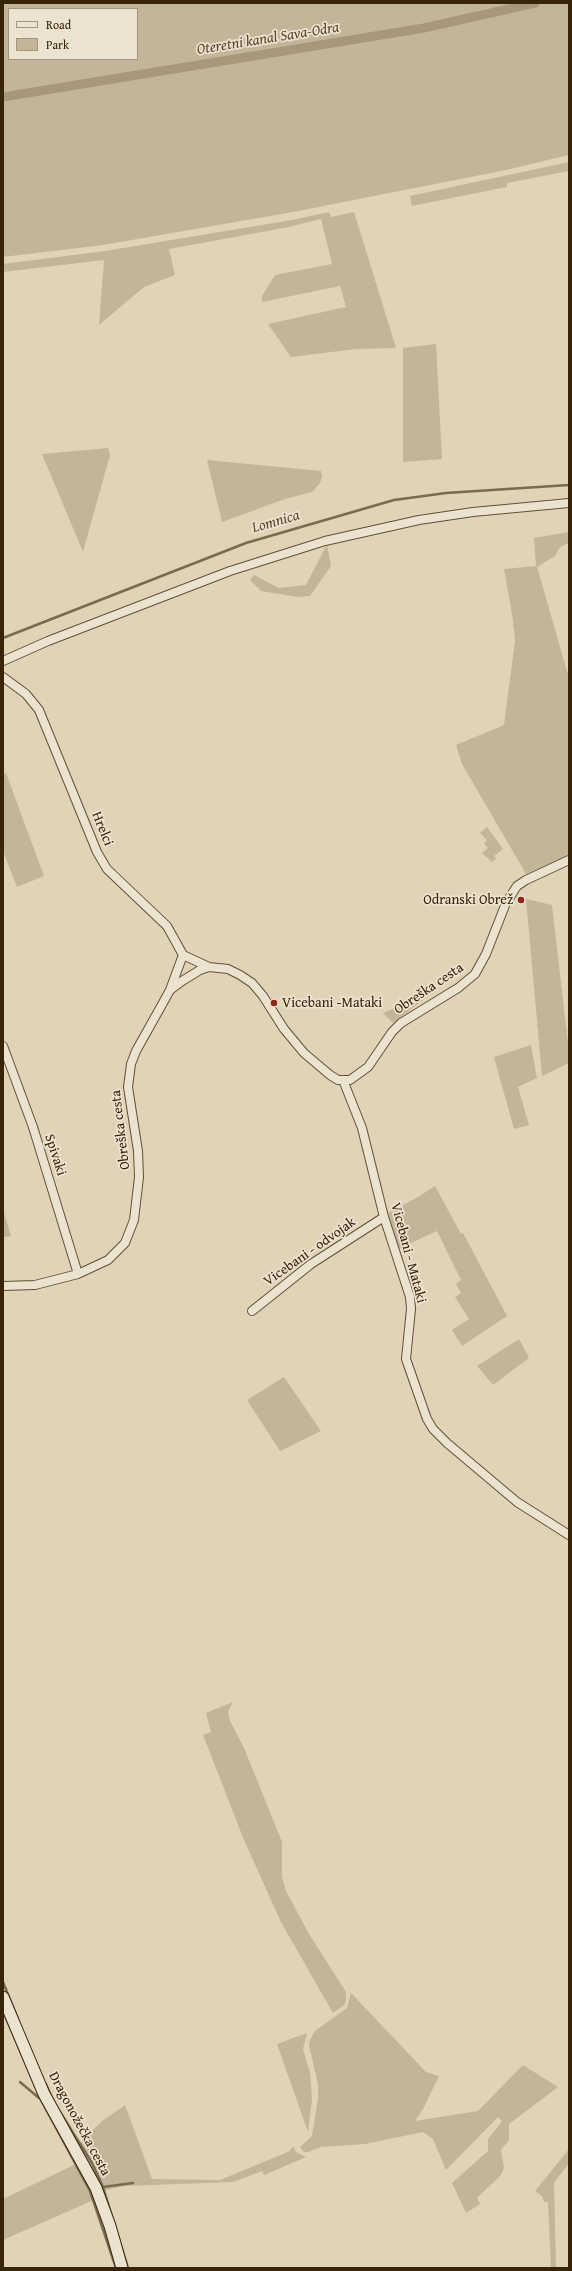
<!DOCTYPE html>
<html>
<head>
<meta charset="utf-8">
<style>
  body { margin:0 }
  #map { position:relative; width:572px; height:2271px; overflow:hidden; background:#e0d3b7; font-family:"Gentium Book Plus",serif }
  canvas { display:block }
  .frame { position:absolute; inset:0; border:4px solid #372409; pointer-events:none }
  .legend { position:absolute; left:8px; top:8px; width:130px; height:52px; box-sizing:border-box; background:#ebe2d0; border:1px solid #a39680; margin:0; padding:5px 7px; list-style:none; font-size:12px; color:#372409 }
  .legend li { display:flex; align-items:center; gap:8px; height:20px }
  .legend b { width:20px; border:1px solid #a39680 }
</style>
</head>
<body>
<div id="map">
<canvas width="572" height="2271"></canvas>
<div class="frame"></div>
<ul class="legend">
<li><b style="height:5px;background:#ebe2d0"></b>Road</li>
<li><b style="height:11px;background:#c3b599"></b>Park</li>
</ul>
</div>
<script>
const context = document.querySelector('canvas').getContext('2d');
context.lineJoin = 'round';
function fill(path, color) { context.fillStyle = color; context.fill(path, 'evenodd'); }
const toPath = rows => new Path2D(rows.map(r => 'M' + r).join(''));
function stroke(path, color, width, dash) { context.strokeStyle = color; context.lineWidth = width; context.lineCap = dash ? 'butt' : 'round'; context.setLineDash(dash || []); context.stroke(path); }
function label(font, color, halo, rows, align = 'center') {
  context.font = font + ' "Gentium Book Plus",serif'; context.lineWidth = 3.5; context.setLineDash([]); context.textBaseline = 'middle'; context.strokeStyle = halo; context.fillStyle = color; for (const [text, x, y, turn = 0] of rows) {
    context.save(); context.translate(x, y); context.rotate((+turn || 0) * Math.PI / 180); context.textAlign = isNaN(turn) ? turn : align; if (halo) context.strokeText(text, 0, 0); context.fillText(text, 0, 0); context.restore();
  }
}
const green = toPath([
  [3,3,569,3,569,155,506,170,293,212,103,245,3,257],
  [9,9,137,9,137,59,9,59],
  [569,162,569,171,507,183,507,187,412,206,410,196],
  [329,212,331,217,354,212,396,348,356,349,291,357,268,324,346,307,340,286,262,302,262,296,275,275,332,264,321,219,289,227,169,249,175,275,144,287,99,325,104,260,3,272,3,264,105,251,292,220],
  [436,344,442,459,403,462,403,348],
  [108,448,110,455,83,552,42,454],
  [207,460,321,471,322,477,320,483,312,492,285,499,222,522],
  [569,532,569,543,560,547,555,556,537,567,569,678,569,855,526,874,462,764,456,745,504,725,515,641,513,620,504,569,536,566,534,538],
  [327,544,331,566,310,596,297,597,261,591,250,580,254,575,279,588,306,585],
  [6,773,44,876,17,887,3,851,3,775],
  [487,827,503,849,494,856,496,859,492,862,482,853,488,848,484,843,487,840,480,833],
  [526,899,552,905,569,1052,569,1063,542,1076],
  [436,990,393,1023,383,1013],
  [531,1045,537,1078,518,1087,529,1125,514,1129,494,1057],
  [435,1186,461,1234,463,1233,507,1316,462,1346,452,1330,469,1319,455,1297,461,1293,456,1284,461,1280,437,1231,398,1249,388,1213,418,1197],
  [3,1209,11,1236,3,1237],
  [519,1339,529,1358,493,1385,477,1366],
  [284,1377,321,1431,280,1451,247,1400],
  [233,1702,228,1712,230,1721,244,1748,282,1842,282,1877,286,1891,309,1934,346,1992,346,2001,344,2005,333,2013,281,1922,244,1840,203,1735,211,1732,206,1713],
  [351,1993,426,2072,439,2076,423,2109,415,2121,478,2111,523,2065,558,2087,509,2124,509,2140,501,2150,504,2168,501,2175,477,2198,480,2204,466,2213,452,2183,488,2151,488,2139,502,2121,498,2117,446,2170,433,2139,423,2132,365,2144,321,2147,308,2152,304,2152,300,2147,312,2136,318,2099,318,2084,309,2045,310,2040,315,2031,347,2008],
  [307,2033,303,2049,310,2073,312,2099,308,2132,277,2044],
  [125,2105,152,2179,220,2180,290,2151,293,2146,296,2152,306,2157,264,2175,262,2171,233,2182,123,2186,102,2191,78,2145,101,2122],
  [569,2149,569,2163,554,2183,556,2268,551,2268,548,2202,544,2202,542,2196,535,2191],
  [78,2163,96,2199,3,2240,3,2199]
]);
const stream = toPath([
  [3,638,246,543,394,500,446,493,569,485],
  [3,1982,18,2019],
  [3,2011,41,2100,90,2191,116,2268],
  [20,2082,39,2098],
  [46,2084,52,2098],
  [60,2112,92,2163,103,2187,133,2183],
  [103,2187,128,2268]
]);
const canal = toPath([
  [3,97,424,28,535,3]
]);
const minor = toPath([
  [3,661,48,641,230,571,325,541,419,520,473,512,569,503],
  [3,677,26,694,39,710,97,852,107,869,167,926,183,955,209,967],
  [170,990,183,955],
  [3,1046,33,1127,78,1274],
  [343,1080,362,1128,384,1217,410,1297,411,1309,406,1359,427,1419,433,1429,447,1443,517,1502,569,1535],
  [3,1286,35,1285,78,1274,108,1260,125,1243,134,1220,139,1177,138,1151,128,1087,131,1064,136,1051,164,1001,170,990,182,981,200,970,209,967,228,969,240,975,252,983,263,996,284,1029,304,1053,330,1075,338,1080,350,1080,368,1067,392,1032,401,1023,458,988,475,974,486,954,506,903,517,886,526,880,569,860],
  [252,1311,311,1264,384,1217]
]);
const secondary = toPath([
  [3,1997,44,2094,96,2188,110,2226,122,2268]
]);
const markers = [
  [521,900,4,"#8f2418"],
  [274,1003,4,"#8f2418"]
];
const streetNames = [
  ["Hrelci",102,829,68],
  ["Obreška cesta",429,989,-34],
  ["Obreška cesta",121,1130,-97],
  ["Spivaki",55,1155,72],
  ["Vicebani - odvojak",310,1252,-35],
  ["Vicebani - Mataki",408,1253,75],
  ["Dragonožečka cesta",79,2124,62]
];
const poiNames = [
  ["Odranski Obrež",513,900],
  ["Vicebani -Mataki",282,1003,"left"]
];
const waterNames = [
  ["Oteretni kanal Sava-Odra",268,39,-9],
  ["Lomnica",276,522,-16]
];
fill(green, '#c3b599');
stroke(stream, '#7a6a4e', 2.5);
stroke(canal, '#a7987c', 9);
stroke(minor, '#615034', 10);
stroke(secondary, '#372409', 13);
stroke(minor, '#ebe2d0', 8);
stroke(secondary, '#ebe2d0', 11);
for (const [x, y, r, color] of markers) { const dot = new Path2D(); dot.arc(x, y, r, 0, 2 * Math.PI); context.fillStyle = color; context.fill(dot); stroke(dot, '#ebe2d0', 1.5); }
label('14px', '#372409', '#ebe2d0', streetNames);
label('14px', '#372409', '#ebe2d0', poiNames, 'right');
label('italic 15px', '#59472c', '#ebe2d0', waterNames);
</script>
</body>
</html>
